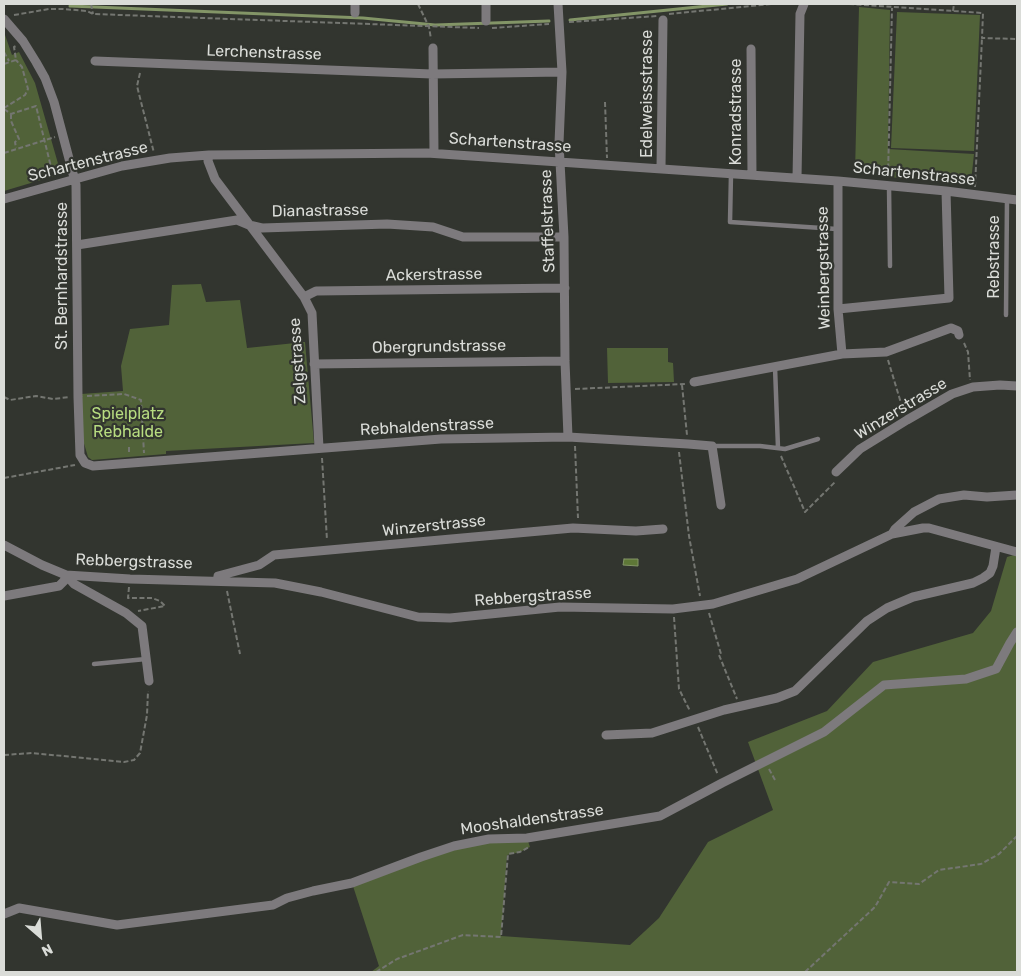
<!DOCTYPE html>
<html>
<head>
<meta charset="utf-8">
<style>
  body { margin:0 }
  #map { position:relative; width:1021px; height:976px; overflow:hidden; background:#32352f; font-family:Rubik,sans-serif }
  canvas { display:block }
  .frame { position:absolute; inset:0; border:5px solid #dadcd8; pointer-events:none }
  .north { position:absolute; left:15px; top:911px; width:50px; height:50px; -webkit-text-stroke:4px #32352f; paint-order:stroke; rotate:153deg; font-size:14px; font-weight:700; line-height:20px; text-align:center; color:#dadcd8 }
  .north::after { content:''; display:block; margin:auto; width:18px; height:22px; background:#dadcd8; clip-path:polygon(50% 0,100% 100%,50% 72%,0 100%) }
</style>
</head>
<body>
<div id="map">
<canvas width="1021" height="976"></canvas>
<div class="frame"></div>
<div class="north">N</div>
</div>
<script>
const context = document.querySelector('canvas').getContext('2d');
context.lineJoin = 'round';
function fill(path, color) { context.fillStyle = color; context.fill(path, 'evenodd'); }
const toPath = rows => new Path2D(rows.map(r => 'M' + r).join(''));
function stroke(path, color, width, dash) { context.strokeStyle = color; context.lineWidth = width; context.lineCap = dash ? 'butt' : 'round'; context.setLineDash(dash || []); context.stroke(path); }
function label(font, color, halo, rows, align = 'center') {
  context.font = font + ' Rubik,sans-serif'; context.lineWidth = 4.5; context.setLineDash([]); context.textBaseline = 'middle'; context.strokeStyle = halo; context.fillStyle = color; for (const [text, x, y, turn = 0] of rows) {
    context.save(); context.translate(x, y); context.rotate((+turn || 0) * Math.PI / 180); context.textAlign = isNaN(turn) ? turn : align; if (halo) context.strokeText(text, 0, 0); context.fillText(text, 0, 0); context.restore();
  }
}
const green = toPath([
  [859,7,890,10,888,149,974,154,971,182,886,177,855,172],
  [897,12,980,15,974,151,891,148],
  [4,32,12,55,19,52,35,83,61,174,4,191],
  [201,284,206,302,240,300,247,348,305,342,314,443,166,451,166,454,92,460,88,457,83,440,81,394,123,391,121,366,130,329,169,325,172,285],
  [607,348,668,348,668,362,673,363,674,382,608,383],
  [1017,554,1017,972,371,972,379,966,352,883,454,846,527,838,530,847,520,852,507,855,501,936,630,945,659,918,708,842,773,810,748,742,827,711,873,662,973,633,991,611,1007,557]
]);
const water = toPath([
  [624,559,638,559,638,566,623,565,624,559]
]);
const stream = toPath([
  [70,6,363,18,435,25,549,21],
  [570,20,727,4]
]);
const path = toPath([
  [91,4,93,14],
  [418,4,429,27,431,39],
  [849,4,983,13,982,38,1017,39],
  [953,11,954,4],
  [669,14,772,4],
  [14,15,49,9,63,9,87,11,93,14,479,28],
  [569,22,657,16],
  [492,28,549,24],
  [4,52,9,61],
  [4,64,16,60,14,47,16,46],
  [140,73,137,86,154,153],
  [605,102,607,158],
  [4,108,25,95,28,89,22,67,16,60],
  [4,109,11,114,36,106,52,171],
  [11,114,11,121,19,139,15,142,16,148],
  [4,153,55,137],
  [888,176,892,8],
  [975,187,982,38],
  [964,343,968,352,970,380],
  [888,360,904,413],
  [682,385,687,435],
  [575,389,685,384],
  [87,396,124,394,141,400,144,453],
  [4,397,10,400,36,396,53,399,70,397],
  [575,446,578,518],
  [129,447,129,453],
  [679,452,689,536,700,596],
  [781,456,805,512,836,481],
  [322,458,327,540],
  [4,478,75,465],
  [129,587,128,598,152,598,160,601,165,606,138,611],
  [227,591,240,654],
  [709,613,721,654,719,655,737,699],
  [674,617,679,689,690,711],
  [698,727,718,775],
  [4,755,32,753,124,762,134,760,140,753,147,715,148,691],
  [769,769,775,780],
  [376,972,397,959,463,935,501,937,508,854,520,852,529,847],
  [805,972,875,907,889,882,919,884,939,870,981,864,999,854,1017,836]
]);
const lane = toPath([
  [731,174,730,222,837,229],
  [889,186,890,266],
  [1006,315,1007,199],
  [775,367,778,448],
  [712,446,760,446,785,449,818,439],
  [94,664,146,659]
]);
const street = toPath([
  [355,4,355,13],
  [486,4,486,21],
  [558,4,562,72,559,143,564,237,565,361,568,437],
  [4,19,23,41,36,62,45,78,54,102,76,185,78,397,80,455,85,463,93,466,441,439,568,437,688,444,712,446,721,505],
  [433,48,434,153],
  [751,49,752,175],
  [95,61,432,74,562,72],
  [209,155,208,161,215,179,304,297,312,313,319,448],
  [661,168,663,20],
  [797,178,800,14,804,4],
  [838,181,838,309,842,354],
  [4,199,122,166,170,158,209,155,427,153,838,181,946,191,1017,200],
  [77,245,237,220,249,225,262,228,387,224,433,227,463,237,564,237],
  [304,297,316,291,565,288],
  [838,309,949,298,946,191],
  [314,364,565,361],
  [694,382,842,354,886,352,951,328,958,331,959,335],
  [836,472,860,449,907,420,952,394,973,387,1000,385,1017,386],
  [892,534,895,529,914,512,939,499,964,495,987,497,1017,495],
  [4,545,42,565,66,575,130,579,275,583,321,592,418,617,450,618,560,607,673,609,713,604,797,579,892,534,923,528,929,528,1017,552],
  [66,575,74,584,126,613,142,626,149,681],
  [218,580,218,576,259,565,274,555,573,528,636,531,663,529],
  [4,596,59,586,64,581,66,575],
  [606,735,652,733,724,710,777,698,795,691,867,621,887,608,913,597,973,583,983,578,990,573,993,566,996,547],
  [4,914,19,908,117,925,273,905,287,898,313,891,352,883,421,857,454,846,489,839,527,838,660,816,722,783,824,732,884,685,966,679,996,669,1010,643,1017,632]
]);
const streetNames = [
  ["Lerchenstrasse",264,53,2],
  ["Edelweissstrasse",647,94,-90],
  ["Konradstrasse",736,112,-90],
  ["Schartenstrasse",510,143,4],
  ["Schartenstrasse",88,162,-14],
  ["Schartenstrasse",914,174,6],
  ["Dianastrasse",320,211,-1],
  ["Staffelstrasse",548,221,-92],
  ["Rebstrasse",994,257,-90],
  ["Weinbergstrasse",824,268,-91],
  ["Ackerstrasse",434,275,-1],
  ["St. Bernhardstrasse",62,276,-90],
  ["Obergrundstrasse",439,347,-1],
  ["Zelgstrasse",298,361,-94],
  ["Winzerstrasse",901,409,-31],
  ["Rebhaldenstrasse",427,427,-3],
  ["Winzerstrasse",434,526,-6],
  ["Rebbergstrasse",134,562,2],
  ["Rebbergstrasse",533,597,-4],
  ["Mooshaldenstrasse",532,820,-8]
];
const parkNames = [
  ["Spielplatz",128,414],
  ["Rebhalde",128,432]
];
fill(green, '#516239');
fill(water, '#5e7737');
stroke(water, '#839567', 1);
stroke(stream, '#839567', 3);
stroke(path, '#747671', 2, [5, 2.5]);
stroke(lane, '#7d7a7d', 4.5);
stroke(street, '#7d7a7d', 9);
label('16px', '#dadcd8', '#32352f', streetNames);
label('16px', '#b7dc80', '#32352f', parkNames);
</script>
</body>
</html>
